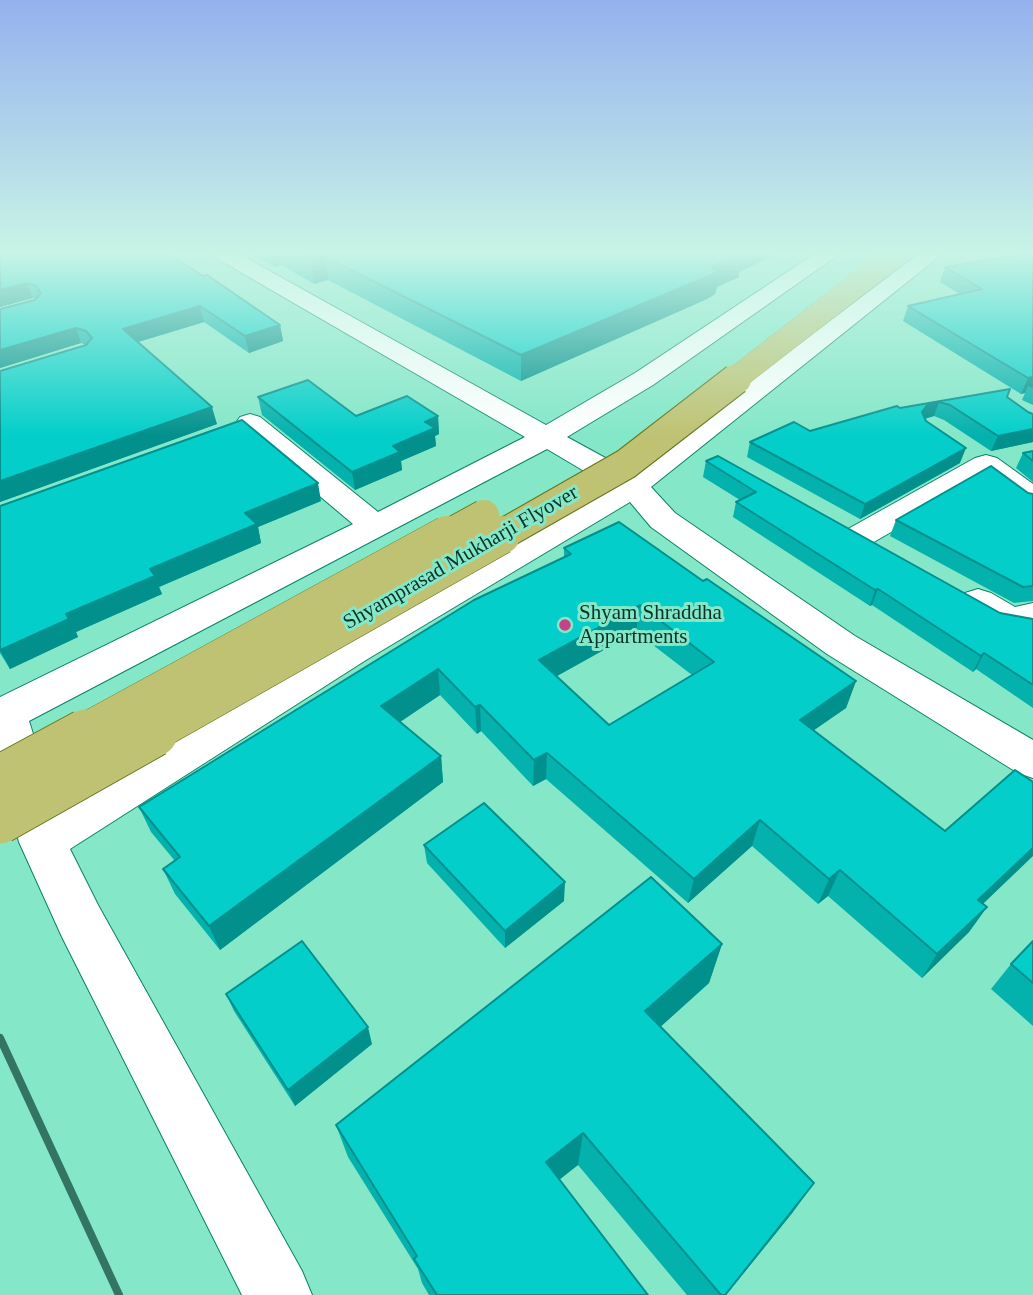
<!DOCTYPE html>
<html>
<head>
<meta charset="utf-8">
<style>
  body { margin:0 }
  canvas { display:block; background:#84e7c8 }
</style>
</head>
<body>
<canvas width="1033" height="1295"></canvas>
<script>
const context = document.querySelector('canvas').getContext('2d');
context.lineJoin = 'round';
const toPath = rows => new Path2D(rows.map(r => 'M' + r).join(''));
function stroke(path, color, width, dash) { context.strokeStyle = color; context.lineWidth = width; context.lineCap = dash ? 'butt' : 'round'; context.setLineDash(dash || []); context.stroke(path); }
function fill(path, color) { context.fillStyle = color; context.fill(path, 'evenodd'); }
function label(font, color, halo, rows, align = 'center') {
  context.font = font + ' Georgia,serif'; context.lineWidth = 6; context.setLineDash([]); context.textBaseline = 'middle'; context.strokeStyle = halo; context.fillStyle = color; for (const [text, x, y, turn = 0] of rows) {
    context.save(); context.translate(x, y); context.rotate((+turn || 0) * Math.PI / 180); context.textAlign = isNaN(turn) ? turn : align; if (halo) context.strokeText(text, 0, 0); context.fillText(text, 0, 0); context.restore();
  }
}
const minor = toPath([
  [214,255,241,255,546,425,635,373,813,255,838,255,653,385,567,437,631,472,917,255,941,255,651,487,675,513,855,636,1033,740,1033,778,1018,773,827,654,651,527,630,502,366,660,70,849,98,905,302,1271,312,1295,242,1295,62,937,19,842,0,769,0,697,353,524,240,429,236,423,240,417,250,414,260,417,378,512,525,437,218,259,214,255],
  [547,449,611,487,338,640,57,810,29,721,547,449],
  [986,455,997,458,1033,484,1033,509,1022,506,985,478,872,543,860,546,848,543,843,536,848,529,975,458,986,455],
  [978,589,991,593,1015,607,1033,603,1033,630,1023,633,993,627,965,609,960,601,965,593,978,589]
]);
const rail = toPath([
  [0,1038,119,1295]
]);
const majorBridgeFar3 = toPath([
  [734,380,895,255]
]);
const majorBridgeFar2 = toPath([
  [444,537,484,515],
  [498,537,626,464,736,379]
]);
const majorBridgeFar1 = toPath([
  [82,734,447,535],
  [151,734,501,535]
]);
const majorBridge = toPath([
  [0,779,85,733],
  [0,820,154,733]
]);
const wall = toPath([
  [0,255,280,325,283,341,249,353,204,322,138,342,217,424,0,502,0,371,86,345,81,343,0,368,0,309,35,299,33,298,0,307],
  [255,255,775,255,739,272,739,277,717,287,715,294,707,299,521,381,328,280,314,284,281,265,274,267],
  [1033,255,1033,405,1022,400,1025,393,1021,394,903,321,908,306,960,294,940,282,945,267],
  [1010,389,1007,397,1028,412,1033,414,1033,442,991,451,944,420,934,416,925,419,960,463,860,519,747,457,750,442,810,431,900,408],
  [258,397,356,416,438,416,439,434,435,436,436,446,401,461,402,470,355,490,262,415],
  [1033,451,1033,482,1016,468,1023,453],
  [706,461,1000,613,1033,619,1033,708,976,669,973,672,872,605,870,606,733,517,736,502,740,500,703,477],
  [1028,493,1033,494,1033,601,1014,603,890,536,896,520],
  [321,501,258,527,261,543,159,587,162,594,76,632,78,637,10,669,0,653,0,506],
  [564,548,703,581,856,681,846,708,814,730,987,907,969,932,922,978,828,896,818,904,752,846,688,903,546,779,533,786,481,731,477,734,440,695,400,722,441,756,443,782,220,950,175,894,163,869,175,861,151,832,139,807,564,557],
  [636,632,692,675,609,725,557,676],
  [424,845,564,901,505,948,427,863],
  [1033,941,1033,1026,991,989,1011,964],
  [722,944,709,983,660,1027,793,1212,726,1295,687,1295,578,1165,559,1179,648,1295,429,1295,422,1283,418,1269,348,1157,336,1125],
  [226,994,372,1044,295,1106,234,1011]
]);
const shadedWall = toPath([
  [272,255,279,255,281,265,274,267],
  [736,255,775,255,739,272,739,277,717,287,715,294,707,299,521,381,521,355],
  [325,257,328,280,314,284,311,261],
  [27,283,33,298,0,307,0,290],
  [200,306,204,322,128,345,123,329],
  [280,325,283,341,249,353,245,336],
  [76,328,81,343,0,368,0,350],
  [1033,377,1033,388,1028,386,1025,393,1021,394,1028,378],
  [939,402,934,416,922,419,922,412,927,405],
  [212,407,217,424,0,502,0,481],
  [438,416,439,434,435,436,436,446,401,461,402,470,355,490,352,472,393,446,425,422],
  [1033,429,1033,442,991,451,998,436],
  [966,448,960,463,860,519,865,504],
  [318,483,321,501,258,527,261,543,159,587,162,594,76,632,78,637,10,669,0,650,150,569,245,513],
  [878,589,872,605,870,606,875,590],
  [640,605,636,632,539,686,539,660],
  [984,653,976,669,973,672,981,656],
  [438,669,440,695,385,732,381,706],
  [856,681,846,708,791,746,800,720],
  [480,705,481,731,477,734,475,707],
  [547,753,546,779,533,786,534,760],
  [441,756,443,782,220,950,209,926],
  [760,820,752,846,688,903,694,879],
  [1033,848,1033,856,961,925,978,900],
  [840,870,828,896,818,904,829,879],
  [565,882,564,901,505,948,505,931],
  [987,907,969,932,922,978,937,954],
  [722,944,709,983,637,1048,645,1011],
  [368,1027,372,1044,295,1106,288,1090],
  [583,1133,578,1165,544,1192,546,1162],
  [814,1183,793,1212,726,1295,725,1295]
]);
const building = toPath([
  [0,255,170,255,203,276,207,275,280,325,245,336,200,306,123,329,212,407,0,481,0,371,86,345,92,338,86,331,76,328,0,350,0,309,35,300,41,293,36,286,27,283,0,290,0,255],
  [301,255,739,255,711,267,719,271,711,275,521,355,325,257,311,261,301,255],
  [1017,255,1033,255,1033,377,1028,378,908,306,982,289,945,267,1017,255],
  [308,380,356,416,407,396,438,416,425,422,435,428,393,446,400,452,352,472,258,397,308,380],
  [1010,389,1007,397,1028,412,1033,414,1033,429,998,436,950,405,939,402,927,405,922,412,926,421,966,448,865,504,750,442,794,422,810,431,897,406,900,408,1010,389],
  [242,420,318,483,245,513,257,524,150,569,155,576,66,614,69,619,0,650,0,506,242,420],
  [1033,451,1033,461,1023,453,1033,451],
  [718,456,1000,613,1033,619,1033,685,984,653,981,656,878,589,875,590,736,502,756,492,706,461,718,456],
  [991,466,1028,493,1033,494,1033,586,1023,587,896,520,991,466],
  [619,522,703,581,707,579,856,681,800,720,945,831,1015,770,1033,782,1033,848,978,900,987,907,937,954,840,870,829,879,760,820,694,879,547,753,534,760,480,705,475,707,438,669,381,706,441,756,209,926,163,869,180,857,139,807,474,600,571,554,564,548,619,522],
  [640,605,714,662,609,725,539,660,640,605],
  [484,803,565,882,505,931,424,845,484,803],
  [651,877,722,944,645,1011,814,1183,725,1295,721,1295,583,1133,546,1162,648,1295,437,1295,414,1259,417,1256,336,1125,651,877],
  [302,941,368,1027,288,1090,226,994,302,941],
  [1033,941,1033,983,1011,964,1033,941]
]);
const markers = [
  [565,625,7,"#c54287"]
];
const streetNames = [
  ["Shyamprasad Mukharji Flyover",461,558,-30]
];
const poiNames = [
  ["Shyam Shraddha",579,613],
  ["Appartments",579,637]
];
stroke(minor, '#088268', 2);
fill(minor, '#fff');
stroke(rail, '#337562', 8);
stroke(majorBridgeFar3, '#63761c', 24, []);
stroke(majorBridgeFar2, '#63761c', 32, []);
stroke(majorBridgeFar1, '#63761c', 39, []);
stroke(majorBridge, '#63761c', 49, []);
stroke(majorBridgeFar3, '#c0c273', 24);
stroke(majorBridgeFar2, '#c0c273', 30);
stroke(majorBridgeFar1, '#c0c273', 38);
stroke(majorBridge, '#c0c273', 47);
fill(wall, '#03b1ad');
fill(shadedWall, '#02908d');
fill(building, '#03cec9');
stroke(building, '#02908d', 2);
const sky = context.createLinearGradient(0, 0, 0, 436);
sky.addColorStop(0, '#95b1ee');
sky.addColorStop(0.58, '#c8f4e6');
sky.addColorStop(1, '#c8f4e600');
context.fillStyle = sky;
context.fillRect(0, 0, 1033, 436);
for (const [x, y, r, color] of markers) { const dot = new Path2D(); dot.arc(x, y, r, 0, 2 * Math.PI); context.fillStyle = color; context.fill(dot); stroke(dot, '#84e7c8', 2.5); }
label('21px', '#053327', '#84e7c8', streetNames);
label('21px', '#053327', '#84e7c8', poiNames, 'left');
</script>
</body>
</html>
